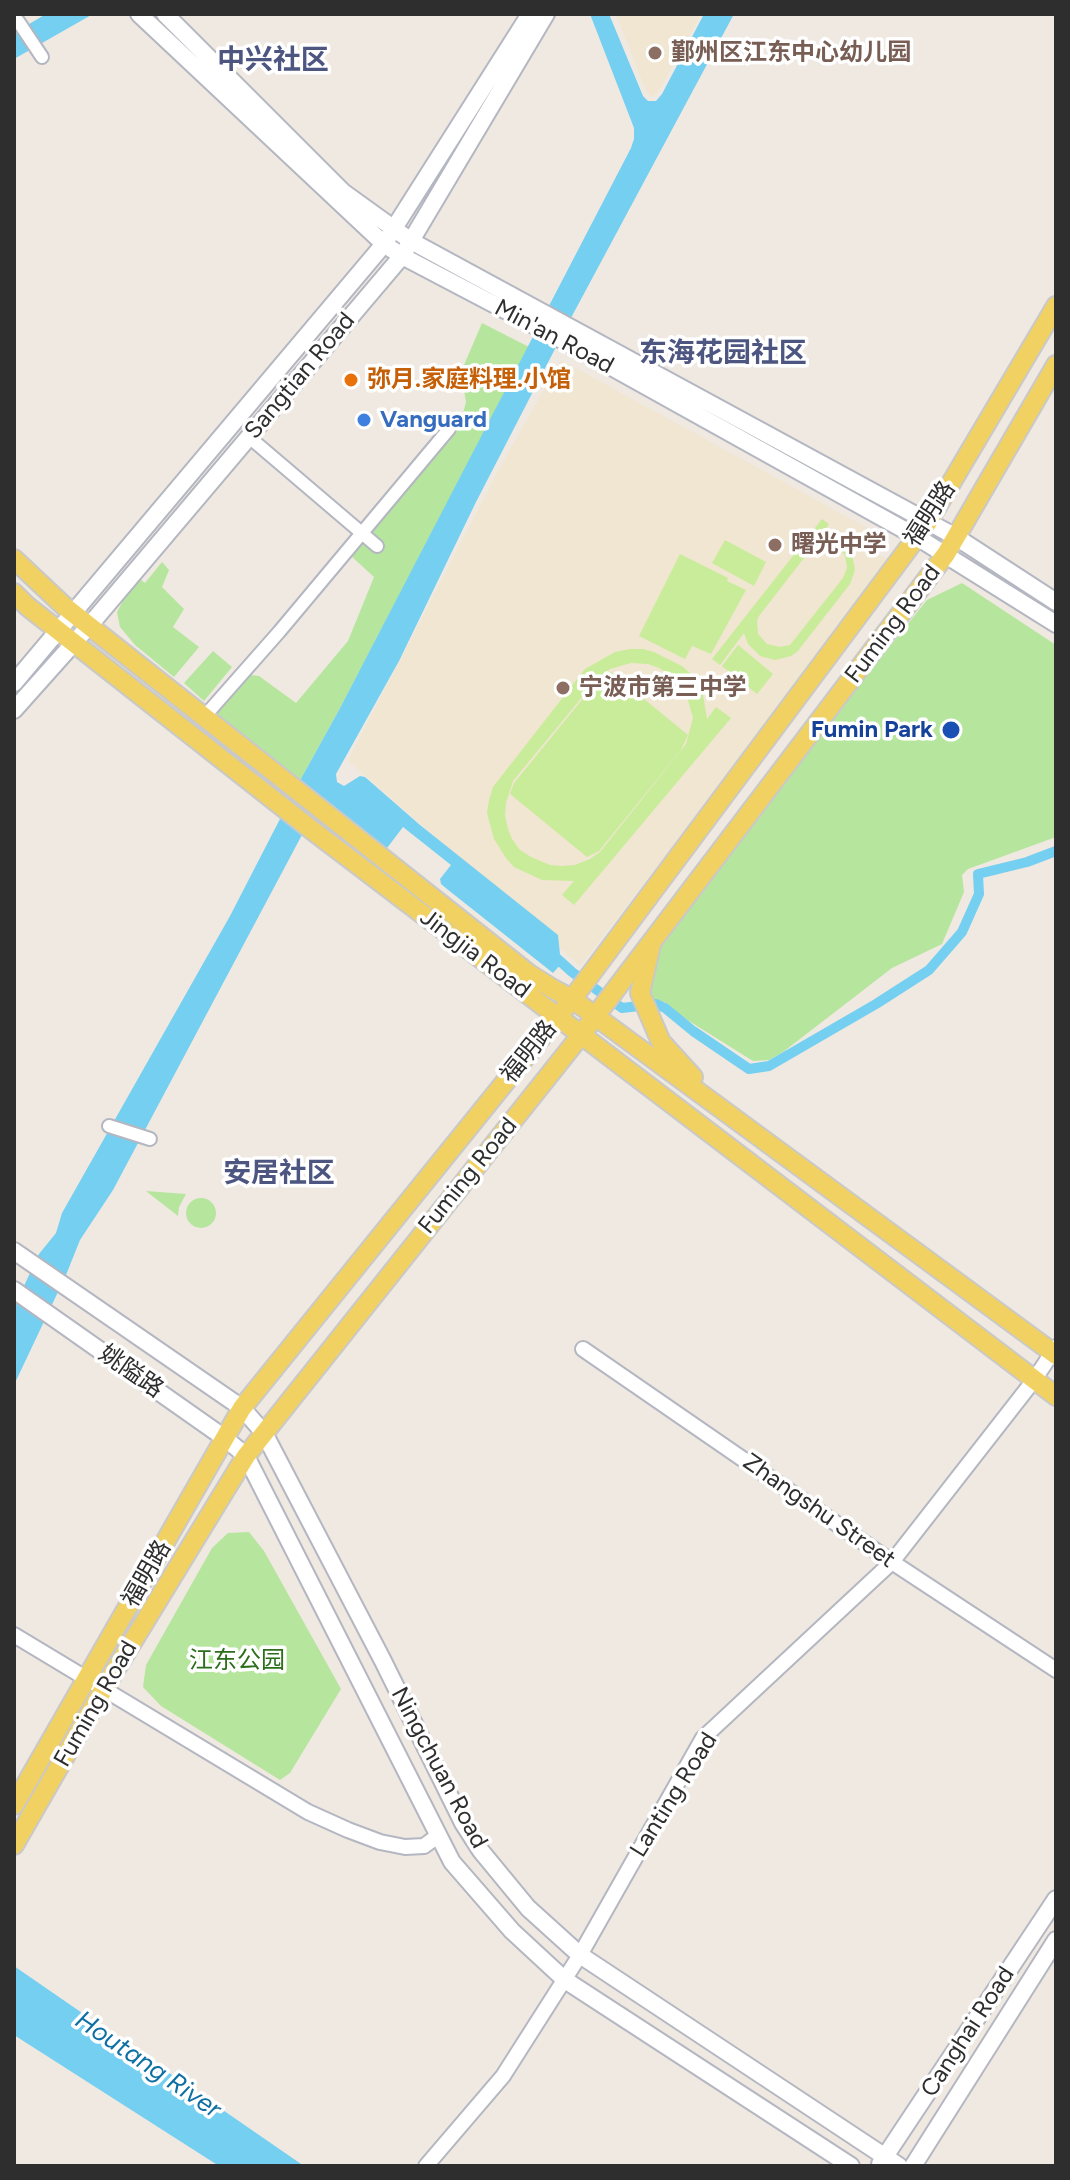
<!DOCTYPE html>
<html>
<head>
<meta charset="utf-8">
<style>
  body { margin:0 }
  #map { position:relative; width:1070px; height:2180px; overflow:hidden; background:#efe9e1; font-family:Figtree,sans-serif }
  canvas { display:block }
  .frame { position:absolute; inset:0; border:16px solid #2e2e2e; pointer-events:none }
</style>
</head>
<body>
<div id="map">
<canvas width="1070" height="2180"></canvas>
<div class="frame"></div>
</div>
<script>
const context = document.querySelector('canvas').getContext('2d');
context.lineJoin = 'round';
function fill(path, color) { context.fillStyle = color; context.fill(path, 'evenodd'); }
const toPath = rows => new Path2D(rows.map(r => 'M' + r).join(''));
function stroke(path, color, width, dash) { context.strokeStyle = color; context.lineWidth = width; context.lineCap = dash ? 'butt' : 'round'; context.setLineDash(dash || []); context.stroke(path); }
function label(font, color, halo, rows, align = 'center') {
  context.font = font + ' Figtree,"Noto Sans SC",sans-serif'; context.lineWidth = 7; context.setLineDash([]); context.textBaseline = 'middle'; context.strokeStyle = halo; context.fillStyle = color; for (const [text, x, y, turn = 0] of rows) {
    context.save(); context.translate(x, y); context.rotate((+turn || 0) * Math.PI / 180); context.textAlign = isNaN(turn) ? turn : align; if (halo) context.strokeText(text, 0, 0); context.fillText(text, 0, 0); context.restore();
  }
}
const education = toPath([
  [616,14,701,14,659,91,652,97,646,91],
  [561,360,884,537,876,554,891,560,774,716,580,966,348,760,505,458]
]);
const green = toPath([
  [482,323,529,347,339,710,298,784,220,725,215,712,251,675,259,676,296,703,348,641,374,577,350,555,426,466,439,449,450,441,449,429,462,417,466,402,461,372],
  [162,562,169,570,162,587,184,609,173,627,199,647,174,677,135,645,120,627,117,612,126,595,140,579,145,583],
  [962,583,1056,645,1056,837,968,869,962,875,964,892,942,944,892,968,783,1052,769,1060,753,1061,681,1016,665,1002,644,1000,654,940,927,600],
  [213,651,232,667,204,701,184,683],
  [146,1191,186,1194,179,1207,178,1216],
  '186 1213a15 15 0 1 1 30 0a15 15 0 1 1-30 0Z',
  [249,1532,264,1551,341,1689,290,1773,280,1780,161,1706,143,1687,146,1665,212,1548,228,1533]
]);
const pitch = toPath([
  [822,519,829,524,820,536,826,536,841,541,852,554,855,570,850,584,797,652,791,656,775,660,760,656,748,644,744,633,720,665,712,659],
  [828,544,837,547,845,555,847,568,843,578,790,645,780,647,767,644,758,634,757,621,759,616,811,549,818,545],
  [725,540,766,562,754,586,712,563],
  [680,554,728,578,727,581,746,590,711,654,692,646,685,659,639,636],
  [738,645,773,674,757,694,722,666],
  [630,649,643,649,654,652,682,666,692,675,703,695,707,719,716,707,731,718,574,905,562,895,574,881,542,880,514,867,506,858,494,839,487,813,489,800,493,787,585,669,615,652],
  [631,663,648,664,659,668,674,677,686,693,693,718,686,744,600,852,590,859,575,865,562,866,550,865,531,857,520,850,512,839,508,829,505,815,506,803,513,781,597,679,610,669],
  [611,672,688,735,681,750,599,851,587,857,510,794,514,783,598,680]
]);
const water = toPath([
  [46,14,93,14,14,59,14,33],
  [590,14,609,14,643,96,648,101,656,101,662,94,704,14,734,14,572,316,476,502,399,661,336,774,337,782,344,786,360,776,365,777,420,825,558,935,561,964,553,973,447,889,441,884,440,879,451,865,403,827,387,848,320,801,113,1190,80,1240,66,1275,14,1385,14,1307,39,1254,56,1233,62,1213,230,916,298,784,339,710,631,148,634,139,634,128],
  [14,1966,304,2166,219,2166,14,2035]
]);
const canal = toPath([
  [551,953,572,972,622,1008,656,1004,665,1008,693,1031,749,1069,769,1066,876,1004,929,970,962,932,979,894,978,874,1027,862,1056,851]
]);
const minor = toPath([
  [18,21,42,57],
  [249,437,377,546],
  [204,717,279,632,449,429],
  [109,1126,150,1139]
]);
const tertiary = toPath([
  [583,1349,892,1562,1056,1670],
  [14,1635,308,1812,348,1830,380,1842,405,1847,424,1846,439,1835],
  [426,2166,503,2076,580,1955,703,1738,892,1562,1034,1380,1056,1347]
]);
const secondary = toPath([
  [139,14,384,244,402,256,581,350,917,537,1056,624],
  [165,14,343,192,411,241,956,537,1056,602],
  [14,683,384,244,530,14],
  [14,710,89,626,402,256,546,14],
  [14,1251,242,1408,264,1433,383,1661,463,1823,481,1851,528,1908,580,1955,899,2166],
  [14,1290,226,1439,246,1456,452,1862,512,1931,565,1980,851,2166],
  [880,2164,1056,1899],
  [913,2166,1056,1940]
]);
const primary = toPath([
  [14,559,64,606,529,974,553,989,572,999,1056,1355],
  [14,593,27,606,312,830,1056,1396],
  [651,945,640,993,661,1042,693,1077],
  [14,1805,242,1408,573,998,928,522,1056,306],
  [14,1845,103,1690,246,1456,581,1035,946,554,1056,365]
]);
const markers = [
  [655,53,8,"#8d6e63"],
  [351,380,8,"#e8710a"],
  [364,420,8,"#3f7fe0"],
  [775,545,8,"#8d6e63"],
  [563,688,8,"#8d6e63"],
  [951,730,10,"#1a4fb4"]
];
const educationNames = [
  ["鄞州区江东中心幼儿园",671,53],
  ["曙光中学",791,545],
  ["宁波市第三中学",579,688]
];
const streetNames = [
  ["Min'an Road",554,337,28],
  ["Sangtian Road",300,376,-50],
  ["福明路",930,514,-57],
  ["Fuming Road",893,624,-53],
  ["Jingjia Road",475,954,37],
  ["福明路",529,1052,-51],
  ["Fuming Road",468,1176,-51],
  ["姚隘路",131,1372,35],
  ["Zhangshu Street",819,1511,35],
  ["福明路",147,1574,-60],
  ["Fuming Road",96,1704,-60],
  ["Ningchuan Road",439,1768,62],
  ["Lanting Road",674,1795,-58],
  ["Canghai Road",968,2032,-57]
];
const foodNames = [
  ["弥月.家庭料理.小馆",367,380]
];
const shopNames = [
  ["Vanguard",380,420]
];
const transitNames = [
  ["Fumin Park",933,730]
];
const parkNames = [
  ["江东公园",237,1661]
];
const waterNames = [
  ["Houtang River",148,2065,34]
];
const quarterNames = [
  ["中兴社区",273,61],
  ["东海花园社区",723,354],
  ["安居社区",279,1174]
];
fill(education, '#f0e6d1');
fill(green, '#b6e59e');
fill(pitch, '#c9ec9a');
fill(water, '#75cff0');
stroke(canal, '#75cff0', 10);
stroke(minor, '#b4b7c1', 16);
stroke(tertiary, '#b4b7c1', 18);
stroke(secondary, '#b4b7c1', 20);
stroke(primary, '#c9c9c9', 22);
stroke(minor, '#fff', 12);
stroke(tertiary, '#fff', 14);
stroke(secondary, '#fff', 16);
stroke(primary, '#f2d163', 18);
for (const [x, y, r, color] of markers) { const dot = new Path2D(); dot.arc(x, y, r, 0, 2 * Math.PI); context.fillStyle = color; context.fill(dot); stroke(dot, '#fff', 3); }
label('bold 24px', '#785e54', '#fff', educationNames, 'left');
label('24px', '#2e2e2e', '#fff', streetNames);
label('bold 24px', '#c56008', '#fff', foodNames, 'left');
label('bold 24px', '#366cbe', '#fff', shopNames, 'left');
label('bold 24px', '#164399', '#fff', transitNames, 'right');
label('24px', '#2c6e1b', '#fff', parkNames);
label('italic 26px', '#0d6fa3', '#fff', waterNames);
label('bold 28px', '#4d5680', '#fff', quarterNames);
</script>
</body>
</html>
